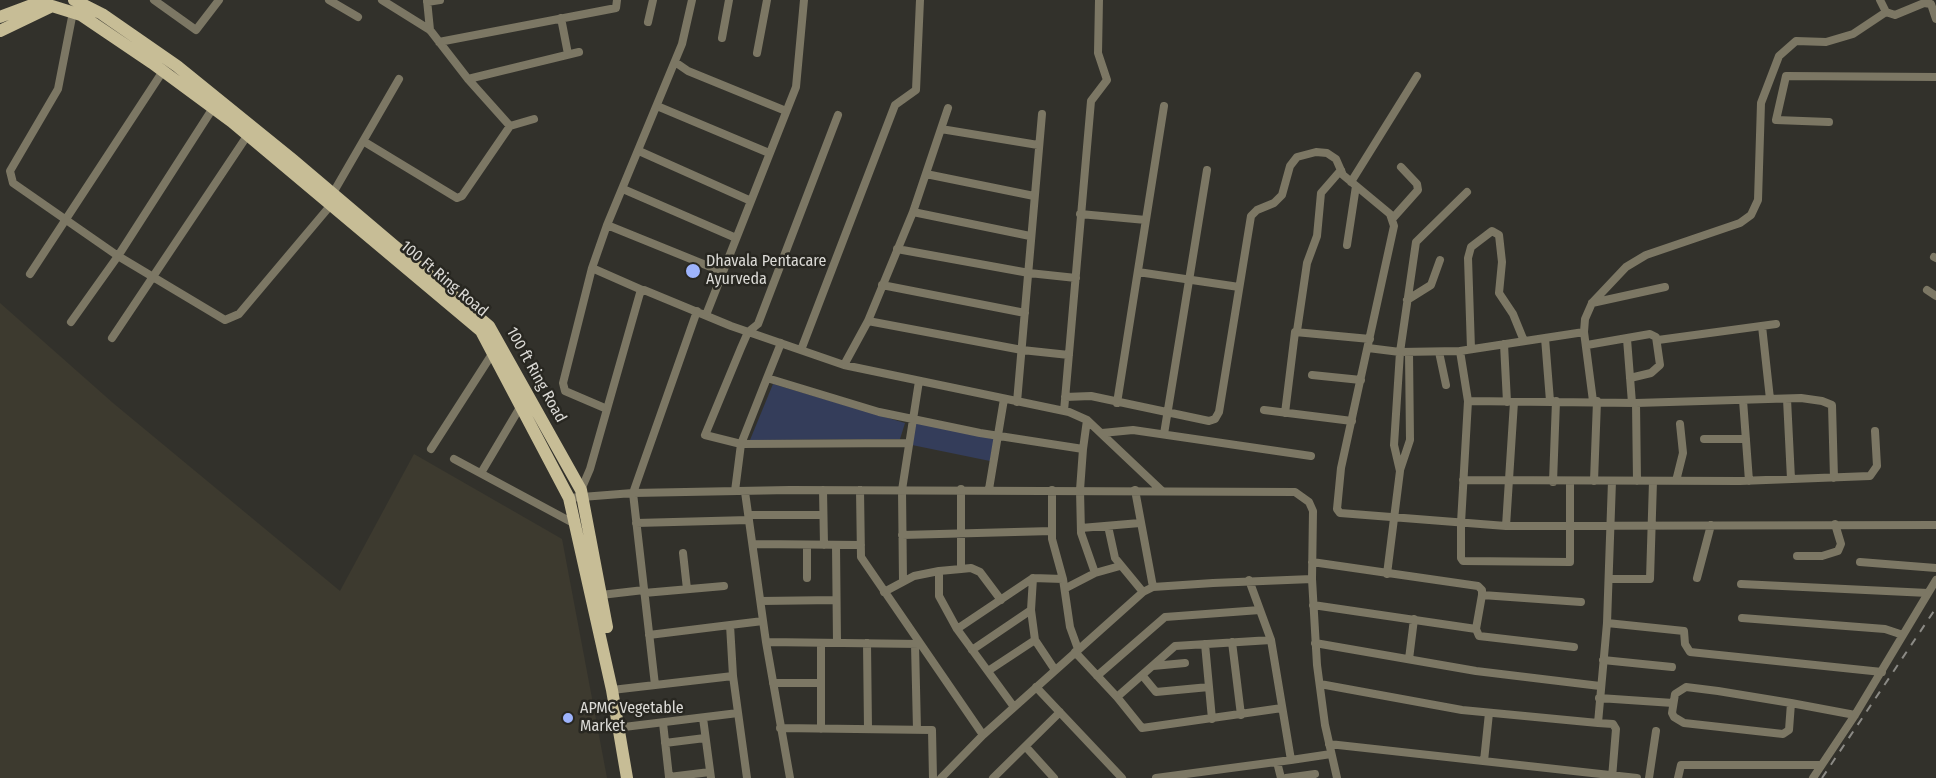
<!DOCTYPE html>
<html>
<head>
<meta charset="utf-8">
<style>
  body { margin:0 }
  canvas { display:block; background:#32312b }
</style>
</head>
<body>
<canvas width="1936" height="778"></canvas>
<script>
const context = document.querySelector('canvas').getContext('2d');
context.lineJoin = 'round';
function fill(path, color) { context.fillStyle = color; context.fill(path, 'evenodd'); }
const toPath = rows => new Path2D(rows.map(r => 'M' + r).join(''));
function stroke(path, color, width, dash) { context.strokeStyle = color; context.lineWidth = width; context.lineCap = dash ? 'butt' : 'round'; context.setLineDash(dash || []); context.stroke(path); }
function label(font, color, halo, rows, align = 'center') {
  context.font = font + ' "Fira Sans Condensed",sans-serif'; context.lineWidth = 5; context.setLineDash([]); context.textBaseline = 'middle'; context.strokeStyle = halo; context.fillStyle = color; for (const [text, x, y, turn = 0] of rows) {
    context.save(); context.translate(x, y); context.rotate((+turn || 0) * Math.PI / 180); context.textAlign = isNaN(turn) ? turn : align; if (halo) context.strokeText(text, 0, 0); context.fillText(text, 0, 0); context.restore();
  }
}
const built = toPath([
  [0,303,113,403,340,591,414,454,562,539,607,778,0,778]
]);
const green = toPath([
  [773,384,905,423,900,439,750,440],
  [916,423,994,439,990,461,912,445]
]);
const street = toPath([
  [154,0,196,30,219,0],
  [329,0,358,17],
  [382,0,430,30,468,79,510,126],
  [427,0,430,30],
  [1880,0,1886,12,1895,15,1924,3,1931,4,1936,19],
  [427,2,440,0],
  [73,12,58,89,10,171,13,183,118,256,225,320,239,314,330,206],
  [561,18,568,54],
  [648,22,653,0],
  [722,38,729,0],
  [439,42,616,8,617,0],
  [757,53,767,0],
  [675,62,688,71,786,111],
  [468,79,579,52],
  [657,106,769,153],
  [838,115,758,324,748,332,741,348,705,435,741,444,908,443],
  [1829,122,1776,120,1786,76,1936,77],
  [941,129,1038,145],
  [363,141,457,198,462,196,510,126,534,119],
  [639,151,751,201],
  [926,174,1034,196],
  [1351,182,1417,76],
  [623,189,736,238],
  [1467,192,1416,242,1400,352,1460,351,1584,332],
  [333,193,399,79],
  [913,212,1030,236],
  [1080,214,1146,220],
  [1393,218,1418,190,1417,184,1401,167],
  [607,225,723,272],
  [1347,245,1356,186],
  [897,249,1029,273,1076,278],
  [1934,257,1936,258],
  [592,268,642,290],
  [1138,272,1239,287],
  [30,274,163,71],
  [882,285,1025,313],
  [1927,290,1936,296],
  [1407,300,1431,285,1440,260],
  [1592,303,1665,287],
  [706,315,796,87,804,0],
  [868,321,1022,350,1069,355],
  [71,322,118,256,213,108],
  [1762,326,1770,399],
  [1297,331,1307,263,1317,236,1321,193,1341,170],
  [112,338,247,136],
  [1545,338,1550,401],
  [1627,339,1632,403],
  [1658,340,1776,324],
  [1504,344,1507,402],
  [1587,345,1650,334,1656,337,1660,365,1651,373,1630,378],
  [1368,348,1400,352,1394,445,1400,471,1387,574],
  [1471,349,1468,258,1471,247,1492,231,1499,235,1502,262,1499,293,1513,314,1524,341],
  [801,350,895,105,916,90,920,0],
  [1460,351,1468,401,1461,523,1461,558,1463,561,1570,562,1570,482],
  [1439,352,1446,385],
  [844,365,868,321,913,212,948,108],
  [1312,375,1361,380],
  [767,378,781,343],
  [1065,397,1091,396,1209,421,1215,419,1219,412,1251,216,1257,210,1274,203,1282,195,1290,166,1297,157,1316,152,1327,153,1336,159,1343,175,1390,214,1394,226,1341,468,1337,509,1340,513,1506,526,1936,525],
  [1787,399,1791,479],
  [1743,400,1749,481],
  [1468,401,1636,403,1801,398,1822,401,1832,405,1834,478],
  [1593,401,1584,332,1585,319,1592,303,1626,267,1646,255,1740,223,1751,215,1758,200,1761,103,1779,56,1796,41,1826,42,1853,34,1886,12],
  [1017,402,1042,114],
  [1117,403,1164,106],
  [1636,403,1637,481],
  [607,409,565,391,563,383,592,268,607,225,682,44,692,0],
  [1264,410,1352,421],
  [1064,411,1091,101,1107,80,1098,53,1099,0],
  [1285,413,1295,332,1370,339],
  [1102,433,1133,430,1311,456],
  [1164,434,1207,170],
  [1704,439,1746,439],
  [431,449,494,351],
  [1083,449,1087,420],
  [454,459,575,524],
  [1400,470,1410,440,1409,353],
  [481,473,522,404],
  [1463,480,1740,481,1870,476,1877,466,1875,431],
  [1594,481,1597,401],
  [1676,481,1683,453,1680,424],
  [1553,482,1556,401],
  [961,489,961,569,939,571,939,596,957,629,1014,707],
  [989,489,1004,399],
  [581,490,590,469,640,293,644,290,731,326,844,365,1069,412,1087,420,1162,491],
  [823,490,824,545],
  [860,490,861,557,983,735],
  [1052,490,1052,539,1063,579],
  [1135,490,1153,587],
  [735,491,741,444,767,378,879,412,980,433,1083,449,1080,490,1081,533,1095,573],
  [745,492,766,642,790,778],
  [569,498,633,493,790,490,1295,492,1309,502,1313,511,1312,579],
  [749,515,823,515],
  [636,523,749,520],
  [1108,526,1115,558,1143,592],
  [1506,526,1514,402],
  [1081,528,1140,523],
  [902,535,1052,531],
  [753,544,861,545],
  [836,545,837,643],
  [683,553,687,589],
  [1797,556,1822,556,1838,551,1841,544,1835,524],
  [1312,562,1478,586,1482,590,1482,595,1476,629,1313,605],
  [1860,562,1936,568],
  [961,569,971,568,980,572,1001,600],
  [807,578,807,545],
  [1697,578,1711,525],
  [1609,579,1650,579,1653,481],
  [903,581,902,490,919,381],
  [1741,584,1928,593],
  [1066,588,1095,573,1120,566],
  [884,592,914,576,939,571],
  [644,593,724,586],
  [601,595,644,590],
  [1482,595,1581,602],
  [761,601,836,600],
  [1031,610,1035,640],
  [1742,618,1885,629,1903,635],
  [1607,623,1684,631,1685,644,1690,652,1882,672],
  [957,629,1033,578,1063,579,1070,627,1078,649],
  [1476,629,1479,636,1574,647],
  [649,635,730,625],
  [766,642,920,644],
  [1232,642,1241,715],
  [867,643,868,729],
  [1315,643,1476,671,1600,686],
  [915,644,917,730],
  [1205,644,1212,719],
  [972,650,1031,610,1033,578],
  [1075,652,1117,697,1175,646,1271,640],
  [1409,659,1414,619],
  [1603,660,1672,667],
  [1153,666,1185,663],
  [988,671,1035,640,1055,670],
  [1142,675,1156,692,1209,687],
  [733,676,747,778],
  [1097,676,1165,617,1260,610],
  [773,683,821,683],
  [1320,684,1462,710,1598,723,1607,623,1612,481],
  [655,685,633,493,697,311],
  [1036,687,1122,778],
  [612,690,733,676,730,625,763,621],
  [1117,697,1142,728,1282,708],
  [1599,698,1673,703],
  [1791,703,1789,730,1783,734,1684,723,1674,717,1672,713,1675,694,1686,687,1718,691,1791,703,1855,715],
  [703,718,711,778],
  [663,723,669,777,710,772],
  [1598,723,1613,724,1616,729,1612,778],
  [624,727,738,713],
  [780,728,932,730,933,778],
  [821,729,821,643],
  [665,743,705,738],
  [1329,744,1637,778],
  [1026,747,1054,778],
  [1291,760,1331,754],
  [1484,761,1489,713],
  [1277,762,1281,778],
  [941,778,983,735,1143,592,1153,587,1213,583,1312,579,1317,665,1325,725,1337,778],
  [993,778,1060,712],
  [1156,778,1291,760,1271,640,1249,580],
  [1286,778,1315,774],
  [1649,778,1656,731],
  [1678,778,1681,765,1821,765],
  [1813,778,1855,715,1936,580]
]);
const primary = toPath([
  [74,0,102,14,177,66,293,160,489,326,581,490,607,627],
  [0,17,45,0],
  [0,31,52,6,81,15,152,63,232,122,481,331,569,498,612,690,627,778]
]);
const rail = toPath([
  [1822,778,1936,608]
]);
const markers = [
  [693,271,8,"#9eb4fd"],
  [568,718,6,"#9eb4fd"]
];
const poiNames = [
  ["Dhavala Pentacare",706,262],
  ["Ayurveda",706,280],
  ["APMC Vegetable",580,709],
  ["Market",580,727]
];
const streetNames = [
  ["100 Ft Ring Road",444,279,40],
  ["100 ft Ring Road",536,375,61]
];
fill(built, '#3d3a2f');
fill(green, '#343d5a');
stroke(street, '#7c7764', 8);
stroke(primary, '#c7bd96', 12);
stroke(rail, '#8b8a85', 2, [8, 8]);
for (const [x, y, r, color] of markers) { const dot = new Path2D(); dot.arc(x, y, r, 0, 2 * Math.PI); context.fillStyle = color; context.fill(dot); stroke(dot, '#282721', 2); }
label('16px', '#dbdad6', '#282721', poiNames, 'left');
label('16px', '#dbdad6', '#282721', streetNames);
</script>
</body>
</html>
